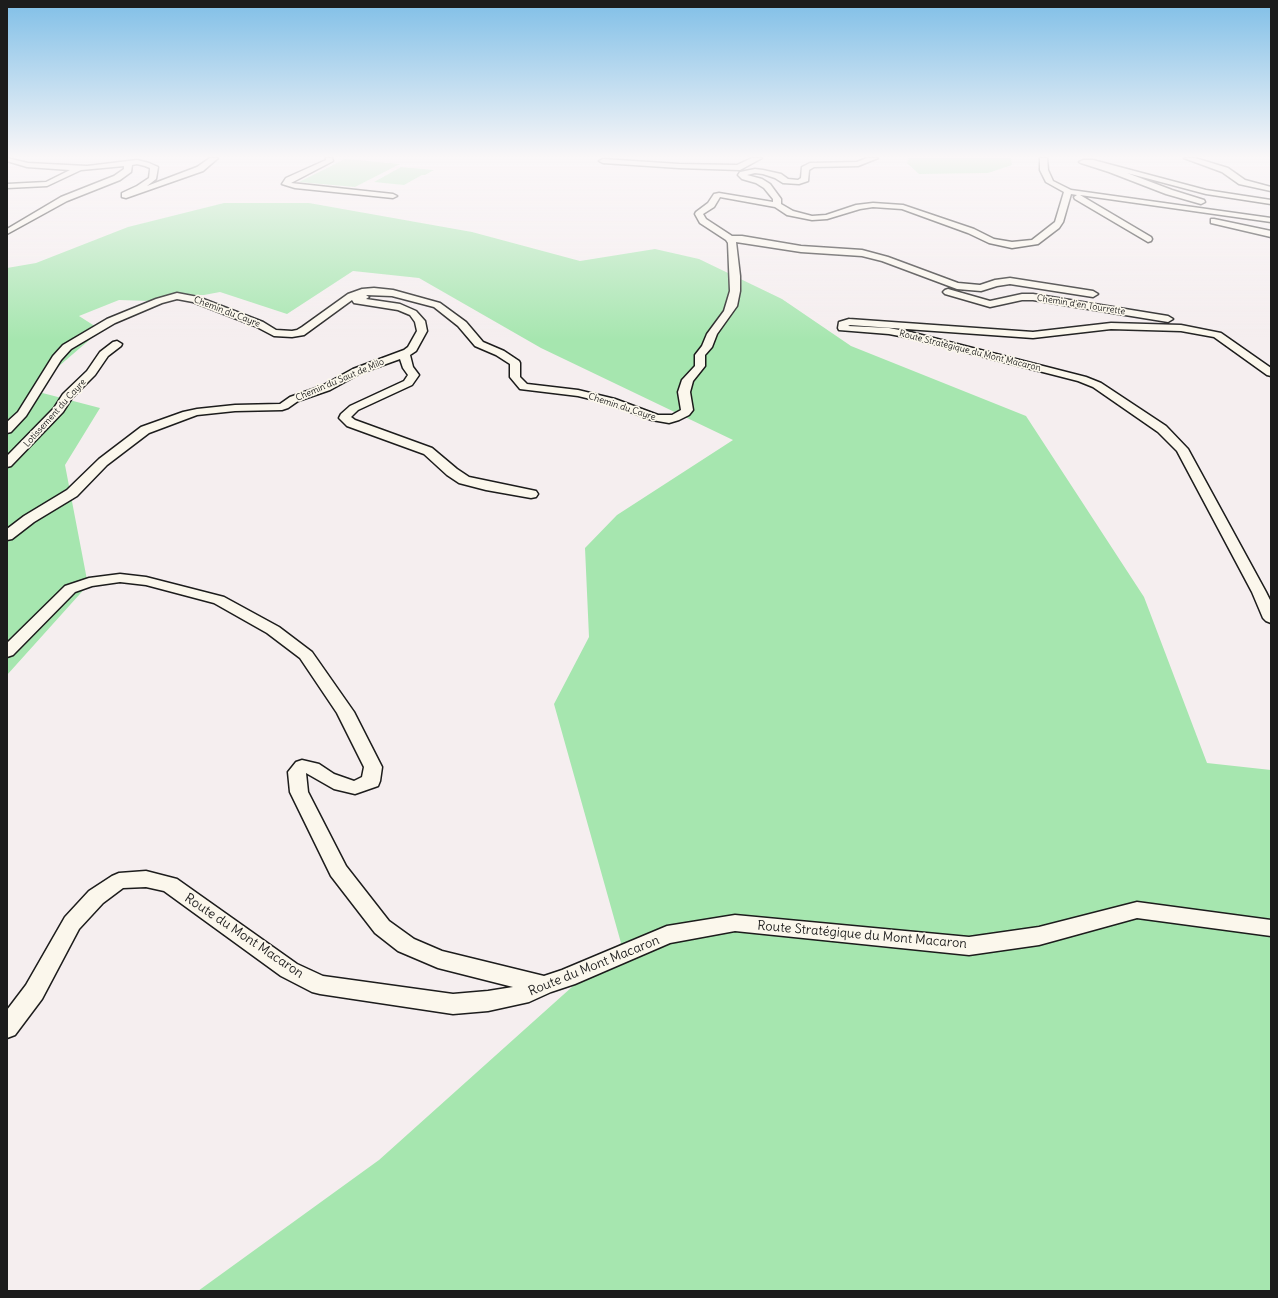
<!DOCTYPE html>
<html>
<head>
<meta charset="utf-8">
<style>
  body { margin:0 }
  #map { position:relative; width:1278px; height:1298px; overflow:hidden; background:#f5eeef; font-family:Delius,sans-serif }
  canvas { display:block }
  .frame { position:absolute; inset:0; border:8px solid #1c1c1c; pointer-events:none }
</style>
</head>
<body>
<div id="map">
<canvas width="1278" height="1298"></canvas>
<div class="frame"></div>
</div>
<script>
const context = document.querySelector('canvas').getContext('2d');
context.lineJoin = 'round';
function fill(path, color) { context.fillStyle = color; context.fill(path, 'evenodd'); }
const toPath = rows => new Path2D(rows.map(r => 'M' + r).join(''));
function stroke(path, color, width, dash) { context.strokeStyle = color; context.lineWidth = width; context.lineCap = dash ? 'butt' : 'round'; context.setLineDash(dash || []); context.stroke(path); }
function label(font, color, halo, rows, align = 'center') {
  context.font = font + ' Delius,sans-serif'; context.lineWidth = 3.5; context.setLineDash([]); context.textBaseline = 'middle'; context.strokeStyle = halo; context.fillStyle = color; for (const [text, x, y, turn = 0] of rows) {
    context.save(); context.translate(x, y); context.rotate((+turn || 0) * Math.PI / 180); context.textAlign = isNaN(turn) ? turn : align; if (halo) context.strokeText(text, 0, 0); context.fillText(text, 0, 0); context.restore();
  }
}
const green = toPath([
  [909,158,1011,158,1012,165,988,173,919,174,907,163],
  [345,159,400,164,355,187,299,182],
  [401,167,434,170,425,175,422,175,404,185,374,182],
  [224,203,309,203,472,232,580,261,655,249,699,259,782,299,851,346,1026,416,1144,597,1207,763,1271,770,1271,1291,198,1291,379,1160,621,943,554,704,589,637,585,548,617,515,733,440,541,348,419,278,353,271,287,314,220,292,204,295,166,295,150,301,119,300,79,316,101,330,31,390,100,408,65,465,88,585,7,675,7,268,36,263,128,227]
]);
const minor = toPath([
  [7,158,28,163,87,166,137,160,149,163,158,167,156,179,147,186,197,167,210,158,218,158,203,171,126,198,122,197,122,193,137,186,149,178,150,170,150,168,145,166,137,164,132,165,131,172,120,180,67,201,7,234,7,229,61,197,114,176,124,169,124,166,81,170,47,186,7,188,7,184,46,182,70,170,27,167,7,161,7,158],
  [326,158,332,158,333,161,291,183,393,194,397,196,393,198,295,188,282,184,286,178,326,160,326,158],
  [752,158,762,158,740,170,679,168,603,163,599,161,603,159,679,164,737,165,752,158],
  [867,158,878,158,858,166,814,167,809,170,808,181,799,184,783,183,775,178,763,174,755,173,747,175,762,179,770,184,781,199,781,204,793,211,812,216,826,215,856,205,873,203,903,205,974,229,994,239,1012,242,1032,240,1055,222,1064,192,1046,182,1040,170,1040,158,1047,158,1048,170,1053,181,1071,190,1271,218,1271,222,1080,195,1151,237,1152,239,1151,241,1148,242,1075,199,1074,197,1077,195,1071,194,1063,222,1059,228,1038,244,1012,248,989,243,968,233,902,209,873,207,860,209,827,219,812,220,787,215,775,207,720,197,714,207,703,214,706,219,732,236,742,236,801,246,862,250,888,257,958,283,980,285,995,280,1010,278,1093,291,1098,294,1093,297,1010,284,997,286,981,291,957,289,882,261,862,256,801,252,736,242,740,276,740,291,737,306,717,334,712,347,705,355,705,366,693,381,690,392,693,410,689,415,679,420,669,423,652,420,607,403,578,396,520,389,510,377,510,364,496,355,475,346,458,326,434,307,392,296,366,295,369,297,366,299,400,304,416,311,425,321,427,331,416,351,410,355,413,367,419,375,412,385,358,410,351,417,355,420,432,448,457,469,469,477,536,491,538,494,536,497,531,498,486,490,459,483,447,475,424,454,347,426,339,418,341,414,350,406,404,381,408,375,403,368,400,359,361,373,330,390,298,401,288,408,282,410,235,411,197,415,149,433,107,465,77,496,34,522,12,539,7,540,7,529,24,516,67,490,99,459,141,427,183,412,197,409,235,405,280,404,290,397,322,386,353,369,404,350,408,347,417,331,415,322,410,315,398,310,354,303,352,300,304,335,292,337,274,336,255,326,193,302,177,299,162,303,115,323,71,349,61,360,26,416,11,432,7,433,7,422,18,412,53,356,63,345,107,319,156,299,177,293,198,297,263,322,276,330,292,331,297,330,302,327,348,294,362,289,374,288,393,290,440,303,466,322,483,342,504,351,519,361,520,363,520,377,527,384,578,390,615,399,658,415,672,415,681,410,678,392,682,380,695,366,695,355,702,346,707,334,724,311,730,291,728,243,726,240,700,223,695,214,696,212,708,203,714,194,719,193,773,202,773,199,764,188,756,183,742,179,738,175,740,172,755,169,763,170,781,174,788,179,798,180,801,178,802,167,810,163,857,162,867,158],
  [1184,158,1195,158,1228,168,1245,180,1271,187,1271,191,1239,184,1222,172,1184,158],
  [1083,160,1093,160,1206,190,1271,200,1271,204,1206,194,1127,173,1172,190,1204,200,1205,202,1201,204,1166,194,1109,172,1081,163,1079,162,1083,160],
  [1211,219,1214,219,1271,231,1271,237,1211,223,1211,219],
  [948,289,990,301,1022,294,1033,294,1168,316,1173,319,1168,322,1033,300,1022,300,990,307,945,294,943,292,945,290,948,289],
  [849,319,1033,332,1111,323,1181,325,1221,333,1271,368,1271,376,1267,375,1214,337,1181,331,1111,329,1033,338,850,325,848,326,889,328,910,332,1086,377,1101,383,1166,426,1188,449,1266,592,1271,602,1271,623,1266,621,1263,618,1252,592,1177,451,1158,432,1093,387,1078,381,910,338,889,334,839,330,838,328,839,322,849,319],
  [117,341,122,344,121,346,108,356,95,375,72,398,63,412,11,466,7,467,7,456,54,408,63,394,87,371,100,352,113,342,117,341],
  [120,574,146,577,224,597,279,627,312,652,354,712,382,767,380,781,378,786,355,794,334,789,306,773,308,792,346,866,389,921,414,939,442,951,544,976,562,970,667,926,735,915,969,937,1039,927,1137,902,1271,920,1271,936,1137,918,1039,945,969,955,735,931,670,943,575,984,551,992,529,1002,488,1011,453,1014,320,994,312,992,281,976,164,891,146,887,123,888,103,903,79,929,42,999,15,1035,7,1038,7,1010,26,985,65,917,89,891,112,876,119,873,146,871,177,879,297,964,323,976,453,994,488,991,513,987,438,968,398,951,375,933,331,876,290,792,288,772,296,762,302,760,319,764,334,774,354,781,362,777,364,767,337,713,300,658,267,633,214,603,146,585,120,582,92,586,75,592,13,655,7,657,7,643,65,586,89,578,120,574]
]);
const farStreetnames = [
  ["Chemin d'en Tourrette",1081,305,9],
  ["Chemin du Cayre",227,312,21],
  ["Route Stratégique du Mont Macaron",970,351,14],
  ["Chemin du Saut de Milo",340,380,-23],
  ["Chemin du Cayre",622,407,18],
  ["Lotissement du Cayre",55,413,-48]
];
const nearStreetnames = [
  ["Route Stratégique du Mont Macaron",862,935,5],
  ["Route du Mont Macaron",244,936,34],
  ["Route du Mont Macaron",594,966,-22]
];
fill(green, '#a6e6af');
stroke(minor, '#1c1c1c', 3);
fill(minor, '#fbf7ec');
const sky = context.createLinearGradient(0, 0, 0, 340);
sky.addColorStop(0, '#80bfe7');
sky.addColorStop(0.46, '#faf7f8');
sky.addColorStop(1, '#faf7f800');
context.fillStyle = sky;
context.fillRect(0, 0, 1278, 340);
label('9px', '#1c1c1c', '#fbf7ec', farStreetnames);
label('13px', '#1c1c1c', '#fbf7ec', nearStreetnames);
</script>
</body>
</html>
